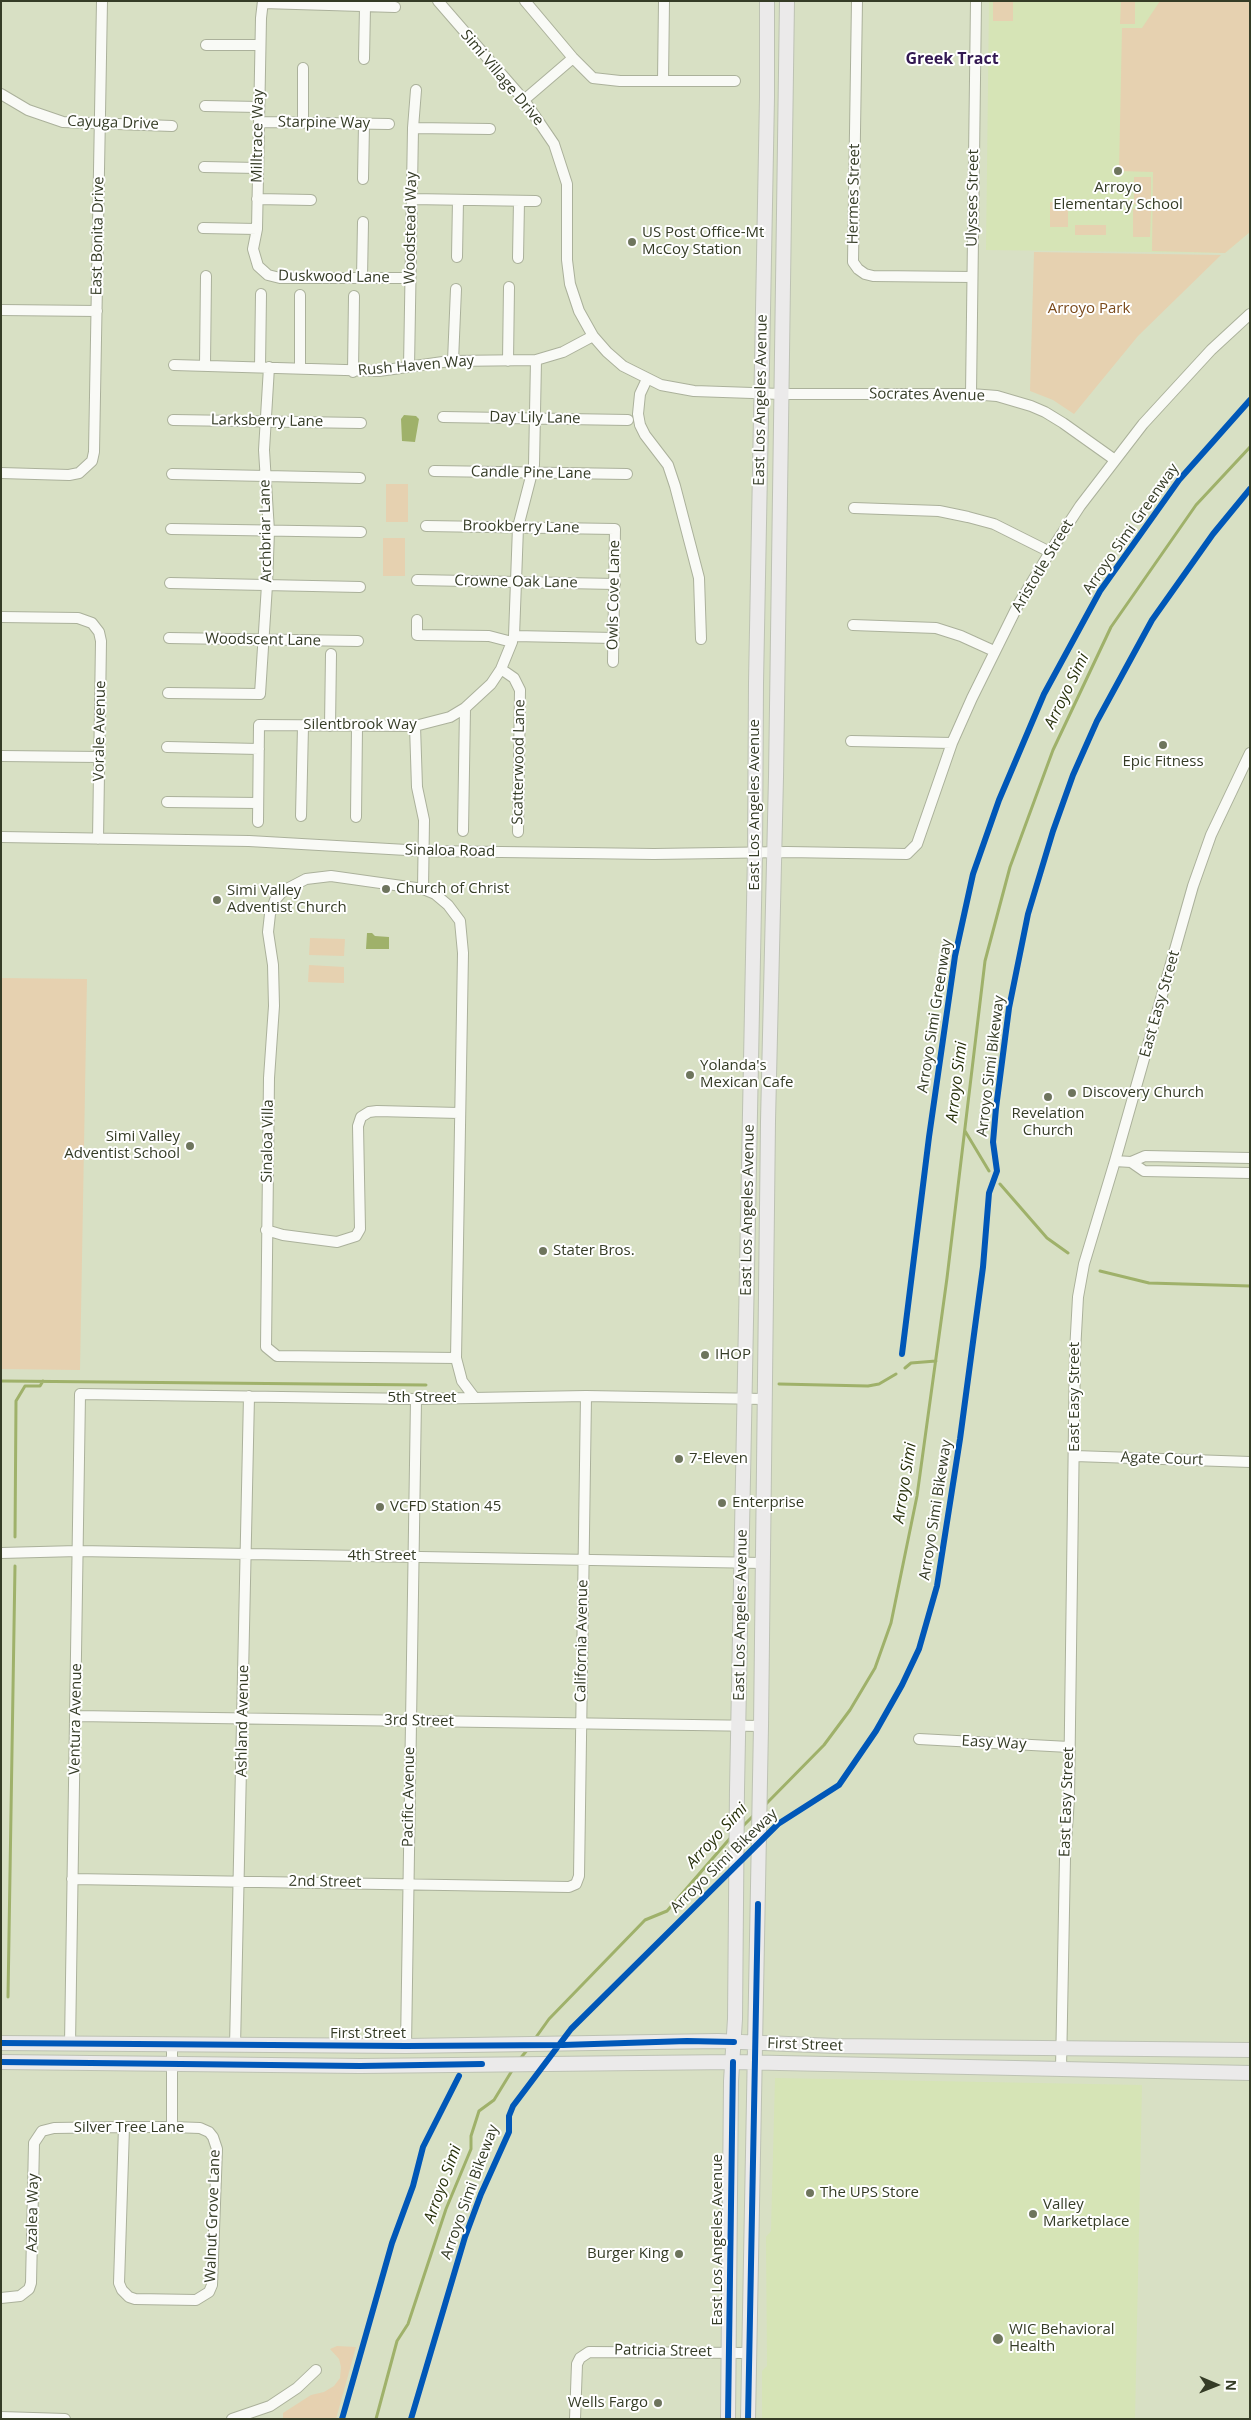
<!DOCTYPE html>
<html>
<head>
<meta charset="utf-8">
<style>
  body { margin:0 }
  #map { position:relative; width:1251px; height:2420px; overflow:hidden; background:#d8e0c4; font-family:"Open Sans",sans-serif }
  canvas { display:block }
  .frame { position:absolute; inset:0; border:2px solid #353c26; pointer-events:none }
  .north { position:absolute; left:1191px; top:2360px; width:50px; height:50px; -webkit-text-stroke:4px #fff; paint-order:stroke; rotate:91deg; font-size:14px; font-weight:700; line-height:20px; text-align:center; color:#353c26 }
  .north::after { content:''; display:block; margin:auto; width:18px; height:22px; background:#353c26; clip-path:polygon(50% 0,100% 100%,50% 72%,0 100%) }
</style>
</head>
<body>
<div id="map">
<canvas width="1251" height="2420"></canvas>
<div class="frame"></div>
<div class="north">N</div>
</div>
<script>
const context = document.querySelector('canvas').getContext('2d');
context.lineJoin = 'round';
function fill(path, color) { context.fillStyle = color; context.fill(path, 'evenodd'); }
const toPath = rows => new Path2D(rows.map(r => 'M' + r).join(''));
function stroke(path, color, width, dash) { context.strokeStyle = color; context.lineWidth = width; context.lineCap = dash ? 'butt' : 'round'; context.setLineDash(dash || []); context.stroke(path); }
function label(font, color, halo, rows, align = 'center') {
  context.font = font + ' "Open Sans",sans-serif'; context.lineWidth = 4; context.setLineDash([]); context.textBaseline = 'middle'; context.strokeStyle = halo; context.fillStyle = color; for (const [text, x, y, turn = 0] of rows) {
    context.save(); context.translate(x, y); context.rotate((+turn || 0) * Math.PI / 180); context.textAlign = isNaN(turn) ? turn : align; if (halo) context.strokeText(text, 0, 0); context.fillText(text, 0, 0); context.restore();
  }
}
const built = toPath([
  [989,1,1249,1,1250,232,1225,253,986,250],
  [775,2078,1142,2085,1135,2419,762,2419,762,2371,767,2366,766,2237,771,2231]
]);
const green = toPath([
  [1121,1,1135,1,1135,24,1120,24],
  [1160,1,1249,1,1250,232,1225,253,1152,251,1153,172,1119,171,1122,28,1142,28],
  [993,2,1013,2,1013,21,993,21],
  [1134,177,1151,177,1151,204,1134,204],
  [1050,202,1068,202,1068,227,1050,227],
  [1133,209,1151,210,1150,237,1133,237],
  [1075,225,1106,225,1106,235,1075,235],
  [1034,252,1221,255,1138,336,1074,414,1053,400,1030,391],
  [386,484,408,484,408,522,386,522],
  [383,538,405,538,405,576,383,576],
  [310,938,345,939,344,956,309,955],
  [309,965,344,967,344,983,308,982],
  [1,978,87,979,80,1370,1,1369],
  [337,2346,356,2347,336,2419,283,2419,283,2413,311,2395,324,2392,334,2386,340,2378,341,2367,339,2359,330,2349]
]);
const water = toPath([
  [404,415,416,416,419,419,415,442,402,441,401,419],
  [367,933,372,933,375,936,389,937,389,949,366,949]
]);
const stream = toPath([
  [965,1131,989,1171],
  [1000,1184,1047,1238,1068,1253],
  [1100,1271,1149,1283,1250,1286],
  [905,1368,911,1363,936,1361],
  [1,1381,426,1385],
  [779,1384,868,1386,879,1384,896,1374],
  [15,1537,16,1401,25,1386,40,1386,43,1381],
  [764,1806,824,1745,850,1710,875,1668,891,1623,917,1496,947,1278,985,961,1010,867,1053,750,1111,627,1196,505,1250,447],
  [742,1827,754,1815],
  [8,1997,15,1566],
  [534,2040,549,2019,645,1920,667,1911,732,1836],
  [519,2060,528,2049],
  [376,2419,397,2341,408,2324,446,2209,471,2149,471,2136,479,2111,494,2100,513,2069]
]);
const minor = toPath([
  [263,1,261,18,257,229,253,249,258,266,268,275,280,278,410,278],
  [438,1,524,100,554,144,567,184,567,260,570,284,579,311,593,336,607,352,623,366,661,385,694,391,781,394,971,394,997,396,1031,406,1045,412,1063,423,1115,460],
  [525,1,573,58,593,78,620,81,735,81],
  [857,1,853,262,858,269,865,274,873,276,972,277],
  [263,3,395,7],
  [206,45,260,45],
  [364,59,365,7],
  [663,81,664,1],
  [1,94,28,110,63,122,172,126],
  [524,100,573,58],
  [205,106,259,107],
  [259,122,389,124],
  [303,123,303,68],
  [413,128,490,129],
  [204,167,258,168],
  [363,179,364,124],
  [257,199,311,200],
  [411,199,536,201],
  [203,228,257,229],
  [457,257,458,200],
  [518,258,519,201],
  [362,278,363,222],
  [1,310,97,311],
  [536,360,534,465,518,527,514,636,614,638],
  [453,361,456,289],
  [508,361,509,287],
  [174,365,379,371,450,361,536,360,563,352,593,336],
  [205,365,206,276],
  [260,367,261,294],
  [300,367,300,295],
  [409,367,413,128,416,90],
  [353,372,354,296],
  [647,379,640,394,638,414,640,425,645,435,668,465,675,486,699,578,701,639],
  [971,394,976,1],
  [443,417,628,420],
  [173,420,361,423],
  [434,471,627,474],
  [1,473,69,475,79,473,92,461,94,452,102,1],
  [172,474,360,478],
  [854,508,939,511,968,517,994,524,1050,552],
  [426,526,615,529,613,662],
  [171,529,361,532],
  [417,580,615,584],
  [170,583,360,587],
  [1,617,78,618,92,623,99,632,101,641,98,839],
  [853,625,936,628,961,636,994,651],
  [169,638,358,641],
  [501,669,514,678,520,690,518,832],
  [168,693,260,694,267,585,269,531,264,450,269,367],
  [330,726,331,654],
  [415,726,417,787,424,820,423,889],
  [851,741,952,743],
  [167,747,259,749],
  [1,756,99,757],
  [167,802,258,803],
  [301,816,303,726],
  [356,817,357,727],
  [258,822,259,725,415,726,450,717,465,708,491,684,501,669,512,642,489,636,417,635,417,620],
  [463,831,465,708],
  [1,837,249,841,424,851,654,854,787,852,907,854,917,844,952,743,972,698,1018,605,1050,552,1080,506,1143,424,1211,350,1250,314],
  [1115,1161,1131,1162,1145,1156,1250,1158],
  [1131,1162,1144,1171,1250,1173],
  [266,1230,283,1235,337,1242,356,1236,360,1229,358,1126,361,1117,369,1112,377,1111,459,1113],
  [456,1358,277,1356,266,1347,269,1078,274,1006,273,965,268,932,270,914,275,900,283,891,306,879,331,876,423,889,435,894,448,905,460,921,463,953,456,1358,462,1381,474,1397],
  [1075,1456,1250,1462],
  [1,1553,78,1551,763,1563],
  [76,1716,761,1726],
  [919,1739,1069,1747],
  [72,1879,569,1887,576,1884,579,1876,586,1396],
  [70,2044,80,1394,416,1399,586,1396,765,1399],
  [235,2046,249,1396],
  [406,2046,416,1399],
  [1061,2069,1065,1858,1069,1798,1075,1352,1078,1297,1084,1264,1115,1161,1193,886,1211,835,1250,753],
  [172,2127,172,2046],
  [1,2298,20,2296,29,2289,31,2283,34,2143,42,2131,54,2128,124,2127,172,2127,200,2128,209,2132,213,2137,217,2149,212,2285,209,2292,196,2300,135,2299,129,2297,122,2290,119,2283,124,2127],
  [1,2417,65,2419],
  [232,2419,270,2406,297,2388,316,2370],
  [575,2419,577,2364,580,2358,589,2352,749,2353]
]);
const major = toPath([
  [1,2043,406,2046,718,2041,835,2046,1250,2050],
  [1,2062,360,2066,733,2062,1250,2073],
  [728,2419,731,2081,735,2019,737,1789,755,853,756,683,767,97,767,1],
  [748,2419,761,1726,768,1121,776,777,787,1]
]);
const cycleway = toPath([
  [902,1354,929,1137,955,956,973,874,999,800,1044,694,1100,591,1179,480,1250,400],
  [1,2043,406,2046,563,2045,687,2041,734,2042],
  [1,2062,360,2066,482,2064],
  [342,2419,392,2243,413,2186,423,2147,459,2076],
  [411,2419,465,2237,481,2194,509,2132,509,2116,513,2106,571,2029,778,1824,839,1785,876,1731,902,1685,919,1649,937,1586,960,1439,983,1267,989,1193,997,1171,993,1142,996,1108,1009,1008,1028,914,1053,831,1073,775,1097,721,1152,620,1213,534,1250,489],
  [728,2419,733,2062],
  [748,2419,758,1904]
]);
const markers = [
  [1118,171,5,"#6e755d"],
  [632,242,5,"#6e755d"],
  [1163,745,5,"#6e755d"],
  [386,889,5,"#6e755d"],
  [217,900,5,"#6e755d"],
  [690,1075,5,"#6e755d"],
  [1072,1093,5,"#6e755d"],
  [1048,1097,5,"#6e755d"],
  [190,1146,5,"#6e755d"],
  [543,1251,5,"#6e755d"],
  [705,1355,5,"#6e755d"],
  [679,1459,5,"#6e755d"],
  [722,1503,5,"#6e755d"],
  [380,1507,5,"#6e755d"],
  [810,2193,5,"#6e755d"],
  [1033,2214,5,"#6e755d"],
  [679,2254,5,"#6e755d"],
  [998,2339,6,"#6e755d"],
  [658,2403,5,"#6e755d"]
];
const streetNames = [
  ["Simi Village Drive",502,78,50],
  ["Cayuga Drive",113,123,2],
  ["Starpine Way",324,123,1],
  ["Milltrace Way",258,136,-89],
  ["Hermes Street",854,194,-89],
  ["Ulysses Street",973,198,-89],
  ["Woodstead Way",411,228,-89],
  ["East Bonita Drive",98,236,-89],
  ["Duskwood Lane",334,277,1],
  ["Rush Haven Way",416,366,-5],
  ["Socrates Avenue",927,395,1],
  ["East Los Angeles Avenue",761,400,-89],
  ["Day Lily Lane",535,418,1],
  ["Larksberry Lane",267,421,1],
  ["Candle Pine Lane",531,473,1],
  ["Brookberry Lane",521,527,1],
  ["Arroyo Simi Greenway",1131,529,-55],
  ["Archbriar Lane",266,531,-91],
  ["Aristotle Street",1043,566,-59],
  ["Crowne Oak Lane",516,582,1],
  ["Owls Cove Lane",614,595,-89],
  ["Woodscent Lane",263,640,1],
  ["Silentbrook Way",360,725],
  ["Vorale Avenue",100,731,-89],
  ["Scatterwood Lane",519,762,-89],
  ["East Los Angeles Avenue",755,805,-90],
  ["Sinaloa Road",450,851,1],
  ["East Easy Street",1160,1004,-74],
  ["Arroyo Simi Greenway",935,1016,-81],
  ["Arroyo Simi Bikeway",991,1066,-83],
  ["Sinaloa Villa",268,1141,-89],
  ["East Los Angeles Avenue",748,1210,-89],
  ["East Easy Street",1075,1397,-90],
  ["5th Street",422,1398],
  ["Agate Court",1162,1459,2],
  ["Arroyo Simi Bikeway",936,1510,-81],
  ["4th Street",382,1556],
  ["East Los Angeles Avenue",741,1615,-89],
  ["California Avenue",582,1641,-89],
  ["Ventura Avenue",76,1719,-89],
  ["Ashland Avenue",243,1721,-89],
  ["3rd Street",419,1721,1],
  ["Easy Way",994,1743,3],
  ["Pacific Avenue",409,1797,-89],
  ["East Easy Street",1067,1802,-88],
  ["Arroyo Simi Bikeway",724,1861,-44],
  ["2nd Street",325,1882,1],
  ["First Street",368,2034],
  ["First Street",805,2045,2],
  ["Silver Tree Lane",129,2128],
  ["Arroyo Simi Bikeway",470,2192,-70],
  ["Azalea Way",33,2213,-89],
  ["Walnut Grove Lane",213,2216,-88],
  ["East Los Angeles Avenue",718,2240,-90],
  ["Patricia Street",663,2351,1]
];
const poiNames = [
  ["Arroyo",1118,188,"center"],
  ["Elementary School",1118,205,"center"],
  ["US Post Office-Mt",642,233],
  ["McCoy Station",642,250],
  ["Epic Fitness",1163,762,"center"],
  ["Church of Christ",396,889],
  ["Simi Valley",227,891],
  ["Adventist Church",227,908],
  ["Yolanda's",700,1066],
  ["Mexican Cafe",700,1083],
  ["Discovery Church",1082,1093],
  ["Revelation",1048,1114,"center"],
  ["Church",1048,1131,"center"],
  ["Simi Valley",180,1137,"right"],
  ["Adventist School",180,1154,"right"],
  ["Stater Bros.",553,1251],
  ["IHOP",715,1355],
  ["7-Eleven",689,1459],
  ["Enterprise",732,1503],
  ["VCFD Station 45",390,1507],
  ["The UPS Store",820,2193],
  ["Valley",1043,2205],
  ["Marketplace",1043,2222],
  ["Burger King",669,2254,"right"],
  ["WIC Behavioral",1009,2330],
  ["Health",1009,2347],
  ["Wells Fargo",648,2403,"right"]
];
const parkNames = [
  ["Arroyo Park",1089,309]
];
const neighbourhoodNames = [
  ["Greek Tract",952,59]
];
const waterNames = [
  ["Arroyo Simi",1067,691,-64],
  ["Arroyo Simi",957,1082,-83],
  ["Arroyo Simi",905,1483,-81],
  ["Arroyo Simi",717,1836,-47],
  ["Arroyo Simi",443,2184,-70]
];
fill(built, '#d6e4b6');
fill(green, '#e6d1b0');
fill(water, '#9fb16a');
stroke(stream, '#9fb16a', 3);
stroke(minor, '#abb19b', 12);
stroke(major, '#bdc2b3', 16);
stroke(minor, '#f9faf6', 10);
stroke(major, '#ebeaea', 14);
stroke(cycleway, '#0057b8', 6);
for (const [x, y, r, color] of markers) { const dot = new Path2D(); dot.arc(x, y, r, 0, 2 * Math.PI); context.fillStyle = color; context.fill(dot); stroke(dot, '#fff', 2); }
label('15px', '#353c26', '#fff', streetNames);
label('15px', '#353c26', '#fff', poiNames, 'left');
label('15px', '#7a4a1b', '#fff', parkNames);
label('bold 16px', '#321851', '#fff', neighbourhoodNames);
label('italic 16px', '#28310b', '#fff', waterNames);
</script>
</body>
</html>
